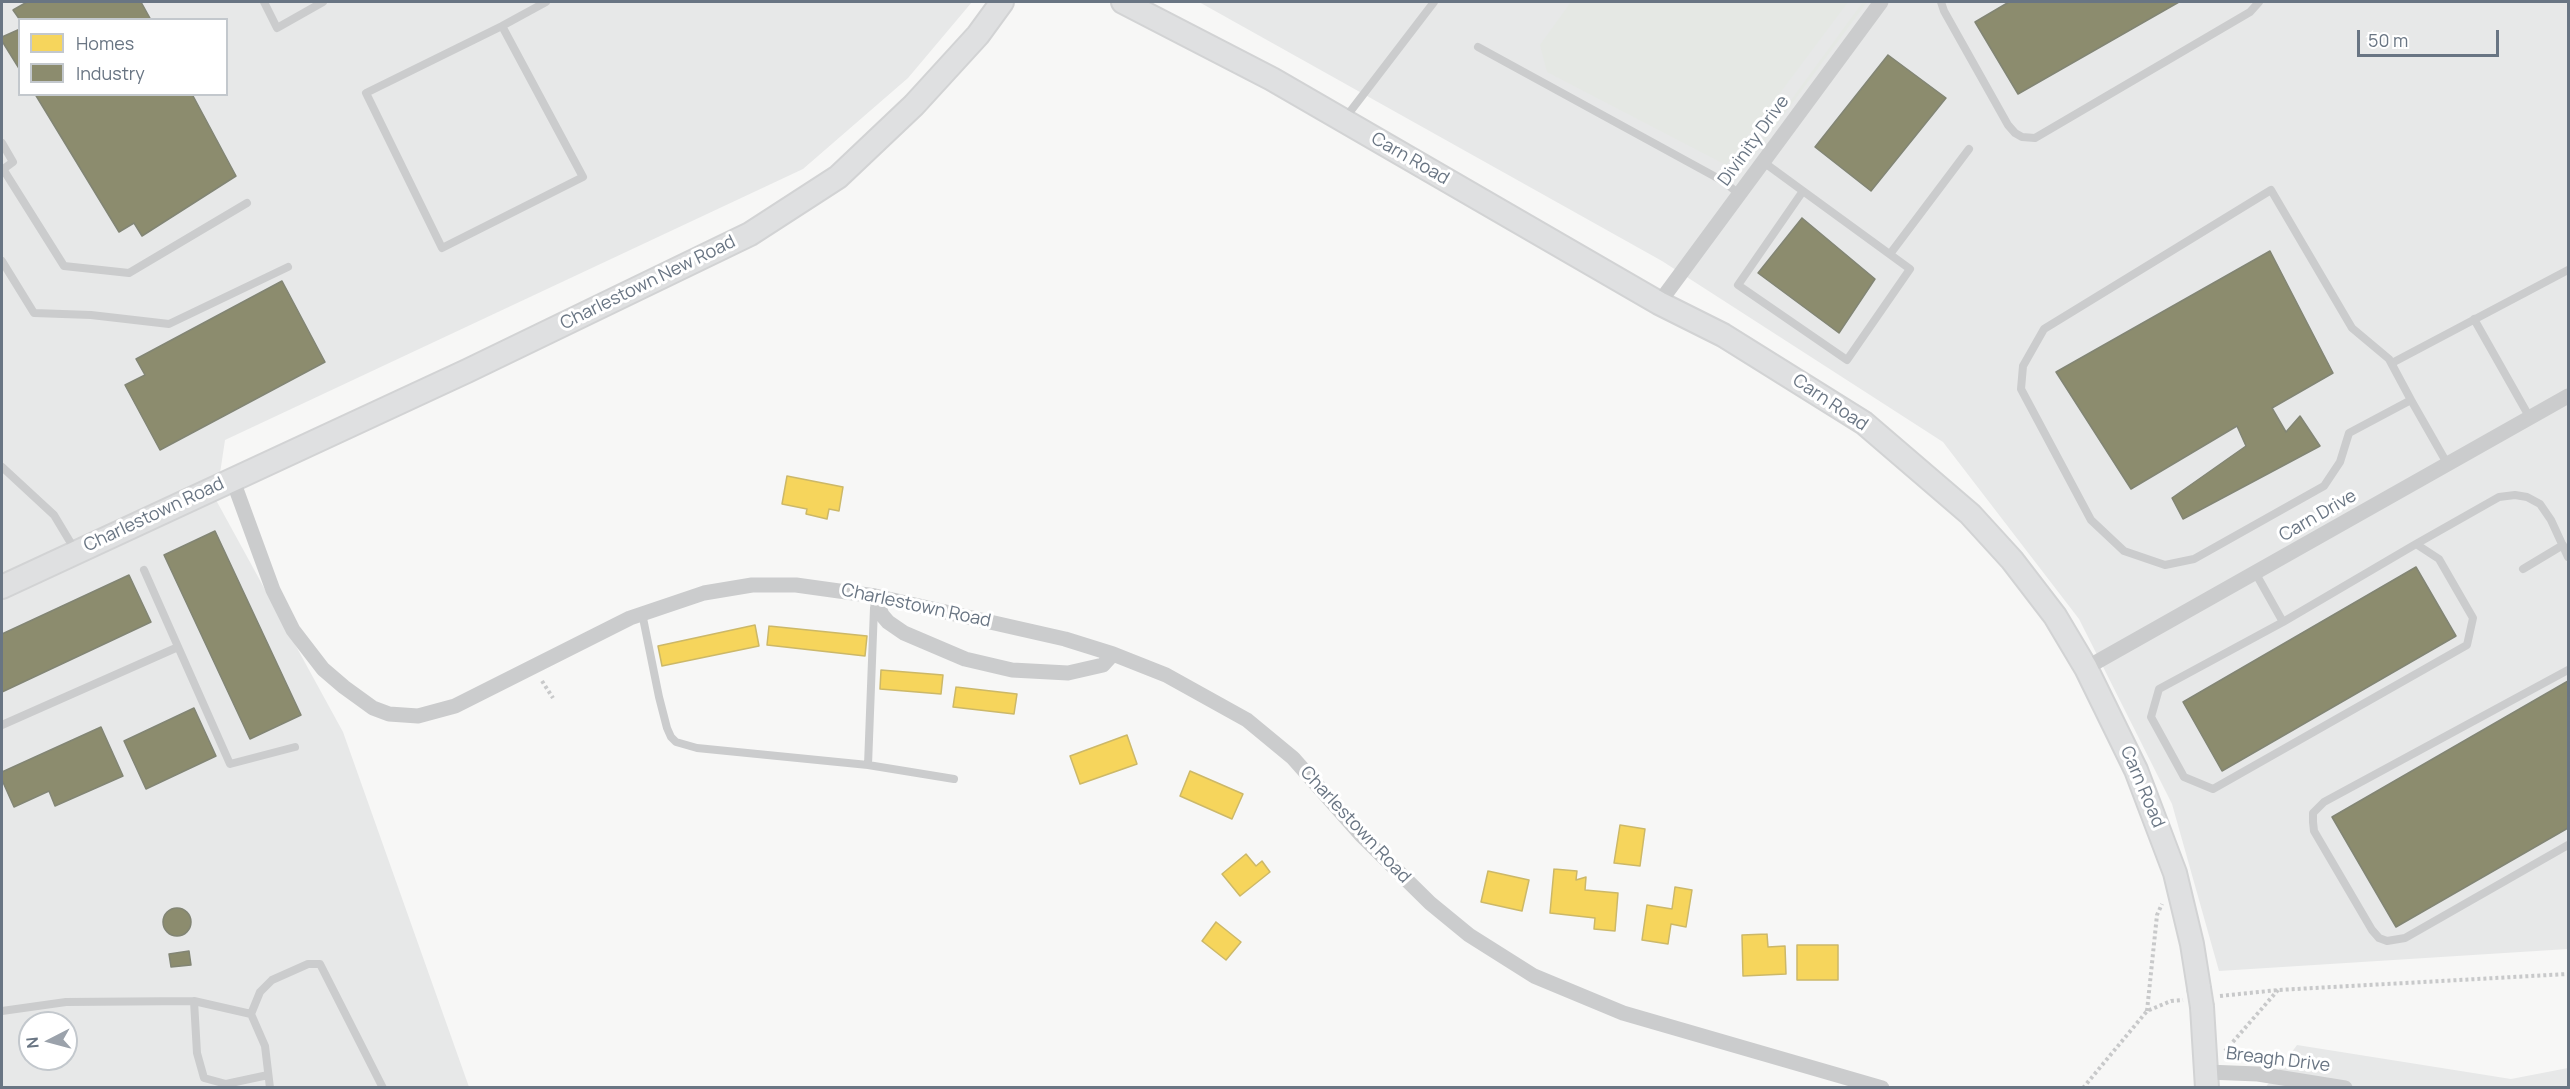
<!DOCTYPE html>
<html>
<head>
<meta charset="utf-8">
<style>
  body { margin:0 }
  #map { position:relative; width:2570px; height:1089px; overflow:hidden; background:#f7f7f6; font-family:Manrope,sans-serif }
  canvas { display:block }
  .frame { position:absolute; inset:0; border:3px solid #697583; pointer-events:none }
  .legend { position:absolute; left:18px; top:18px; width:210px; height:78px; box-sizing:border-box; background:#fff; border:2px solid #c3c8cd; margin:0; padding:8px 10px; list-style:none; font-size:18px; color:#697583 }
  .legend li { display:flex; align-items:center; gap:12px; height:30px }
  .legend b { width:30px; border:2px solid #c3c8cd }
  .north { position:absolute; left:18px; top:1011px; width:60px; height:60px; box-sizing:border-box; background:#fff; border:2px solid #c3c8cd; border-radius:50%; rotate:264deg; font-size:16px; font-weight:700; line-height:24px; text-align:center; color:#697583 }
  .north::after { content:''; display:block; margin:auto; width:21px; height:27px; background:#9ba2ab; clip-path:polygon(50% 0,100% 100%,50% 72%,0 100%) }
  .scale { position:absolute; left:2357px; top:30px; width:142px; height:27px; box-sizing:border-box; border:3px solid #697583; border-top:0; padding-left:8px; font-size:18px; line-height:21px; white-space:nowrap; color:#697583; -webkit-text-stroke:4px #fff; paint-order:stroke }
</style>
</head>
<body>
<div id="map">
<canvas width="2570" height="1089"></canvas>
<div class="frame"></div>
<ul class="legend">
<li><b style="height:16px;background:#f6d55c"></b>Homes</li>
<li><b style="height:16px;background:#8c8c6e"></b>Industry</li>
</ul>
<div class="north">N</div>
<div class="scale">50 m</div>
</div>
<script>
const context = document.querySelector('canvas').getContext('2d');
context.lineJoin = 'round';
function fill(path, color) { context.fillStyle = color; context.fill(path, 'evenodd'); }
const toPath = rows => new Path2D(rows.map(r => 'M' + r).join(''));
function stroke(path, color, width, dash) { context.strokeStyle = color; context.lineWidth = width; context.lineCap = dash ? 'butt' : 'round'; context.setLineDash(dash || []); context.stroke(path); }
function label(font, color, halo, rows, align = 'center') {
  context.font = font + ' Manrope,sans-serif'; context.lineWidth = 6; context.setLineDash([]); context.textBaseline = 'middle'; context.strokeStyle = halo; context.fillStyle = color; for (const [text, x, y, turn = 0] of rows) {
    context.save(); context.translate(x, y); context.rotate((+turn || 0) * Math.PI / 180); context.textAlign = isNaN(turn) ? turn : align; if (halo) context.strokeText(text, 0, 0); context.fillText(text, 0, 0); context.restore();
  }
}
const built = toPath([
  [2,2,972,2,908,78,803,169,225,440,216,500,343,732,469,1087,2,1088],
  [20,20,226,20,226,94,20,94],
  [30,1023,66,1023,66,1059,30,1059],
  [1199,2,2568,2,2568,949,2219,971,2172,804,2079,619,1943,442,1662,261],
  [2297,1045,2511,1079,2568,1068,2568,1087,2265,1088]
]);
const green = toPath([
  [1571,2,1848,2,1726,165,1547,72,1540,45],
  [1863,2,1867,2,1750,160,1748,159]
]);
const homes = toPath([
  [787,476,843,487,839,511,829,509,827,519,806,514,807,509,782,504,787,476],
  [755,625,759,646,662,666,658,646,755,625],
  [769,626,867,636,865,656,767,645,769,626],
  [881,670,943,675,941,694,880,689,881,670],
  [956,687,1017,694,1014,714,953,707,956,687],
  [1127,735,1137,764,1080,784,1070,756,1127,735],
  [1190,771,1243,794,1232,819,1180,796,1190,771],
  [1620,825,1645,829,1640,866,1614,863,1620,825],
  [1246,854,1256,866,1262,861,1270,872,1240,896,1222,874,1246,854],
  [1554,869,1577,871,1576,880,1586,877,1585,890,1618,893,1615,931,1594,929,1595,918,1550,913,1554,869],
  [1488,871,1529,880,1522,911,1481,902,1488,871],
  [1675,887,1692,890,1686,927,1671,924,1668,944,1642,940,1647,905,1672,909,1675,887],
  [1216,922,1241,942,1226,960,1202,941,1216,922],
  [1767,934,1768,947,1785,946,1786,974,1743,976,1742,935,1767,934],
  [1797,945,1838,945,1838,980,1797,980,1797,945]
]);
const industry = toPath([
  [27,2,141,2,151,20,20,20,13,10,27,2],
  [2009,2,2179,2,2018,94,1975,22,2009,2],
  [20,29,20,70,2,41,2,37,20,29],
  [1888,55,1946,98,1871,191,1815,147,1888,55],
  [35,94,192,94,236,176,142,236,134,223,119,232,35,94],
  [1802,218,1875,279,1839,333,1758,273,1802,218],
  [2270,251,2333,373,2272,408,2286,432,2300,416,2320,446,2183,519,2172,498,2246,446,2237,426,2131,489,2056,372,2270,251],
  [282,281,325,362,160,450,125,385,145,375,136,359,282,281],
  [215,531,301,715,250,739,164,555,215,531],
  [2416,567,2456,636,2222,771,2183,702,2416,567],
  [129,575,151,622,2,692,2,634,129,575],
  [2568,681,2568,828,2396,927,2332,817,2568,681],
  [194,708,216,756,146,789,124,741,194,708],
  [101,727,123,776,55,806,49,791,14,807,2,780,2,772,101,727],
  '163 922a14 14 0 1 1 28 0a14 14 0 1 1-28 0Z',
  [189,951,191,965,171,967,169,954,189,951]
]);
const path = toPath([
  [542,681,553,698],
  [2220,996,2278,990,2568,974],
  [2147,1011,2157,915,2162,904],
  [2225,1051,2278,990],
  [2083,1088,2147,1011,2171,1001,2183,1000]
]);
const service = toPath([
  [264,2,277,28,323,2],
  [1941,2,1944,11,2008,125,2015,133,2022,137,2035,138,2250,12,2259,2],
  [502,26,583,177,442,248,366,93,502,26,546,2],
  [1478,47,1723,181,1739,194],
  [1346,117,1434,2],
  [2,143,13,162,2,170],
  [1762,161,1803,191,1738,285,1847,360,1910,269,1803,191],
  [3,169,64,266,129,273,247,203],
  [1890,254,1969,149],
  [2,261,34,313,91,315,169,324,288,267],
  [2474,319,2530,418],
  [2392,363,2568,270],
  [2411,400,2389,359,2352,328,2271,190,2044,329,2023,366,2021,389,2091,520,2124,551,2165,565,2194,559,2324,486,2340,462,2349,433,2411,400,2448,465],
  [2,467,54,515,75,550],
  [2416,544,2499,497,2515,495,2527,497,2540,504,2551,520,2568,557],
  [2523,569,2563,545],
  [144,570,230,764,295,747],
  [2256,574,2283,622,2159,689,2151,717,2184,777,2213,789,2467,645,2473,618,2439,559,2416,544,2283,622],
  [642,613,659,697,667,728,671,737,676,742,697,748,868,765,954,779],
  [2568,670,2324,802,2313,813,2313,822,2314,831,2372,930,2379,938,2387,941,2405,938,2568,845],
  [2,725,178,647],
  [868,765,874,608],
  [194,1001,197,1053,204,1078,226,1084,268,1075],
  [2,1011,66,1002,194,1001,251,1014,265,1046,270,1088],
  [251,1014,260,992,272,980,308,964,320,964,383,1088]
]);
const minor = toPath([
  [1659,303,1881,2],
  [232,478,273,590,293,630,323,669,344,687,373,708,389,714,418,716,455,706,630,618,704,593,752,585,796,585,875,596,1065,639,1113,654,1166,675,1247,720,1293,758,1362,836,1430,903,1469,935,1534,976,1623,1013,1882,1088],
  [875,596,882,615,888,622,904,633,965,659,1012,670,1068,673,1103,665,1113,654],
  [2086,668,2568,396],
  [2207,1072,2258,1074,2345,1088]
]);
const secondary = toPath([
  [1123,2,1272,79,1659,303,1723,335,1864,423,1970,514,2012,560,2055,616,2086,668,2136,770,2175,873,2192,944,2199,988],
  [2,587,467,371,750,234,838,177,914,105,978,35,1002,2],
  [2202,1007,2207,1088]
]);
const secondaryBridge = toPath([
  [2199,988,2202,1007]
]);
const streetNames = [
  ["Divinity Drive",1754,141,-54],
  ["Carn Road",1410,159,30],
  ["Charlestown New Road",648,283,-26],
  ["Carn Road",1830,403,34],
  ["Charlestown Road",154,515,-25],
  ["Carn Drive",2318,516,-30],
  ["Charlestown Road",916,606,12],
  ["Carn Road",2142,787,67],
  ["Charlestown Road",1355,825,47],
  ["Breagh Drive",2278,1060,7]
];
fill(built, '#e7e8e8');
fill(green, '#e5e8e4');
fill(homes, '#f6d55c');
stroke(homes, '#ccb868', 1.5);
fill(industry, '#8c8c6e');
stroke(industry, '#828574', 1.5);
stroke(secondary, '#d2d3d4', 26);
stroke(path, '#c8c9ca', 4, [3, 3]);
stroke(service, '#cbcccd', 8);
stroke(minor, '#cbcccd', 15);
stroke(secondary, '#dfe0e1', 22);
stroke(secondaryBridge, '#d2d3d4', 26, []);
stroke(secondaryBridge, '#dfe0e1', 22);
label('18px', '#697583', '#fff', streetNames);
</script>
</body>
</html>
